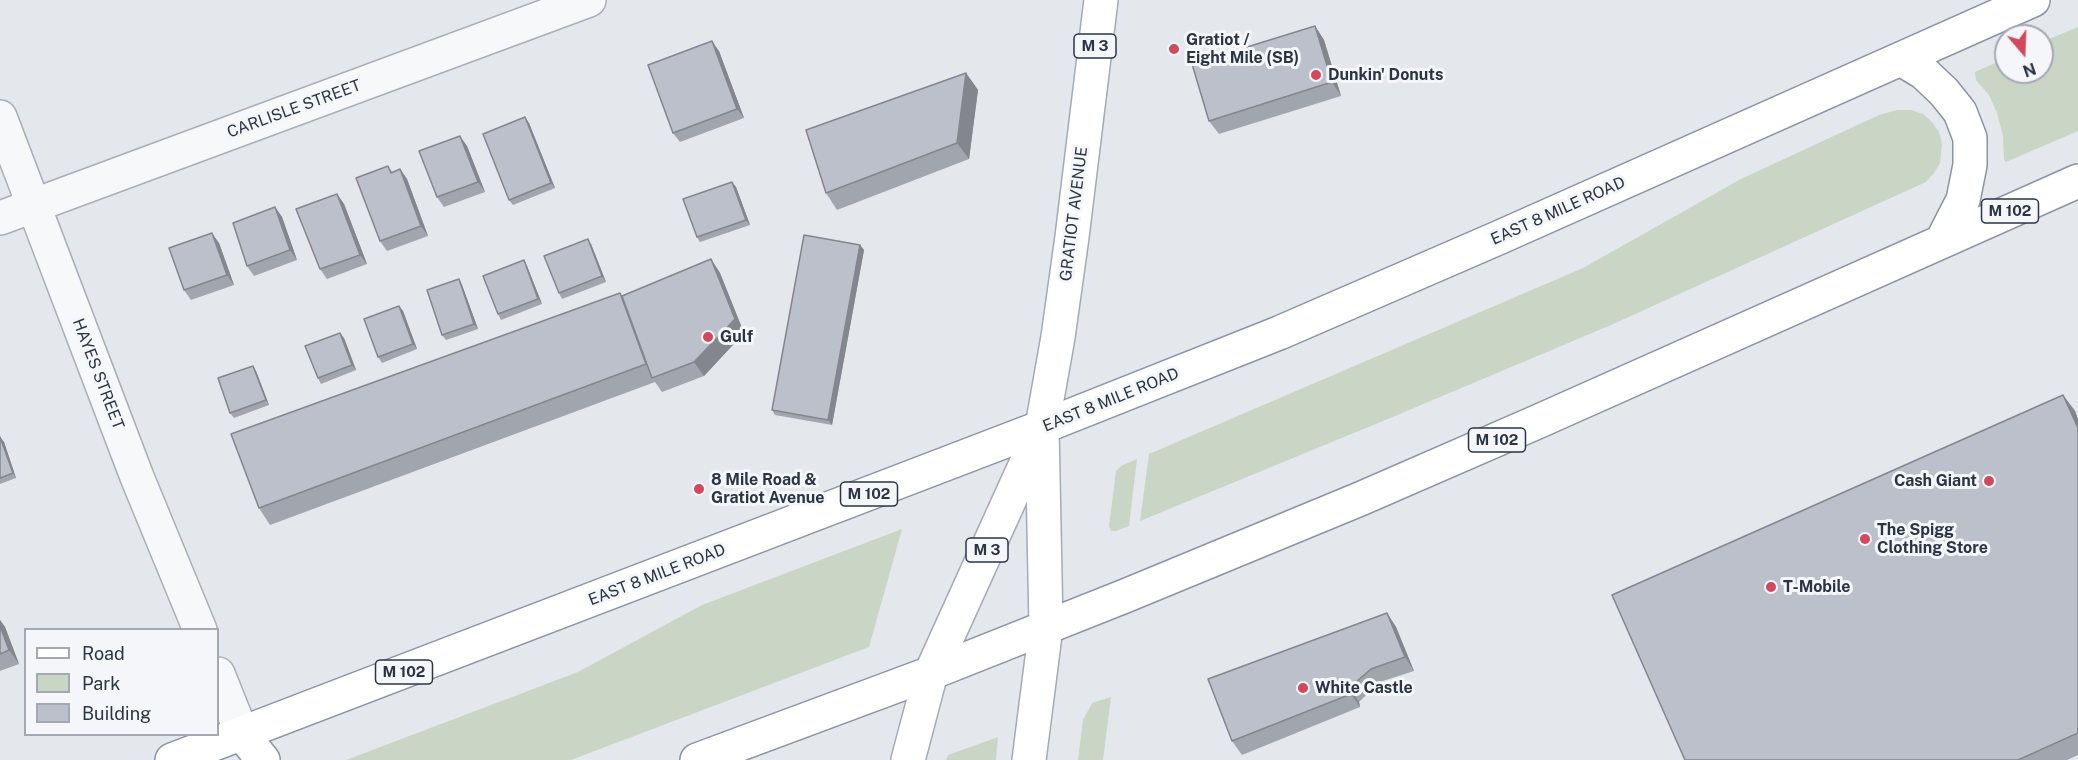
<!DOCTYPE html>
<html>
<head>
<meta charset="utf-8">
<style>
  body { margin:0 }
  #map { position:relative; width:2078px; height:760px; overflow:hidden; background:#e4e7ec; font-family:"Public Sans",sans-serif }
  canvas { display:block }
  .legend { position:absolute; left:24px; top:628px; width:195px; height:108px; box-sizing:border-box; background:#f4f6f9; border:2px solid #a4a8b1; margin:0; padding:8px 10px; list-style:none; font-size:18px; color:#2b3445 }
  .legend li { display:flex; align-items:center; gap:12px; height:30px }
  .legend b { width:30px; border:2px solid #a4a8b1 }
  .north { position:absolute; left:1994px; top:24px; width:60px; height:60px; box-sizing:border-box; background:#f4f6f9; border:2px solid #a4a8b1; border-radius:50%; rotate:161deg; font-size:16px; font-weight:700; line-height:24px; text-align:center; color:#2b3445 }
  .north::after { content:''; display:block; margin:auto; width:21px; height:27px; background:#d1495b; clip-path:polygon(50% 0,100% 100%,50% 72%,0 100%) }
</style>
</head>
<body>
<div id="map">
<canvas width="2078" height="760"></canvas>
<ul class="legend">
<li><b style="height:8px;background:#fff"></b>Road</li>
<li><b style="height:16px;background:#c9d6c5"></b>Park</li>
<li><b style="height:16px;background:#bbc0ca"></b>Building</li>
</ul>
<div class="north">N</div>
</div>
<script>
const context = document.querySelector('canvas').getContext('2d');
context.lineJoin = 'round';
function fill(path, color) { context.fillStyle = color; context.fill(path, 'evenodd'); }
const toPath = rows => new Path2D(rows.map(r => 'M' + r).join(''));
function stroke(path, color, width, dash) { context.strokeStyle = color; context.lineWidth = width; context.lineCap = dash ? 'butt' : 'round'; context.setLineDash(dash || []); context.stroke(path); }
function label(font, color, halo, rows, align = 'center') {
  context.font = font + ' "Public Sans",sans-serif'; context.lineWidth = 6; context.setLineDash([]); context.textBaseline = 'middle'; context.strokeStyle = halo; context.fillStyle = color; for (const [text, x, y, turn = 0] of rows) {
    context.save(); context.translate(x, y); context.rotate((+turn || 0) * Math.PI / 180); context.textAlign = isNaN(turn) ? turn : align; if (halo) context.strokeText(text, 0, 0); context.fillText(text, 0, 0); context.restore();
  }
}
const green = toPath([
  [2078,27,2078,131,2006,162,2004,160,2003,136,1997,113,1989,95,1976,80,1975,72,2006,58,2006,72,2042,72,2042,42],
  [1897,110,1911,110,1923,114,1932,122,1939,132,1942,143,1940,163,1934,173,1926,182,1611,325,1383,421,1140,521,1149,454,1583,268,1741,179,1879,115],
  [1137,459,1129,526,1116,531,1111,531,1109,526,1116,471,1121,466],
  [902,529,869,647,571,760,346,760,578,672,702,605],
  [1111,697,1103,760,1078,760,1083,720,1092,703],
  [998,737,996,760,946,760,948,755]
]);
const minor = toPath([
  [0,218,589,0]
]);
const tertiary = toPath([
  [0,117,137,477,200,630],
  [218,674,242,734]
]);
const primary = toPath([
  [908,760,931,673,1039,435],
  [1029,760,1046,627,1042,427,1058,337,1072,237,1101,0]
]);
const trunk = toPath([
  [1901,59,1924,73,1944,92,1960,112,1970,138,1970,165,1963,200,1942,241],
  [242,734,263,760],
  [172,760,1042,427,1279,333,1498,238,2033,0],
  [697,760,931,673,1125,596,1360,499,1537,422,2078,181]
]);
const wall = toPath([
  [1315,26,1324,40,1341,96,1219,134,1209,121],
  [719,51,744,118,680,142,673,133],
  [966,73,978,90,969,159,837,210,826,193],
  [529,123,555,188,513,205,509,200],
  [467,146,485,192,444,207,437,197],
  [388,166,393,173,400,169,407,179,428,236,387,251,380,241],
  [732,182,736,187,750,225,700,242,697,237],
  [337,194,344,204,367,264,327,279,320,269],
  [275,207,282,217,297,260,254,276,247,266],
  [219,243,234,285,191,300,184,290],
  [591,244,606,282,562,299,559,293],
  [860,245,864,250,832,425,775,415,772,410],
  [711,259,720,273,744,333,704,376,662,392,655,382,270,525,259,508,620,293,622,296],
  [527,266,542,304,501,320,498,314],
  [459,279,462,285,478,329,446,340,442,335],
  [399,306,403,311,417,349,382,363,378,357],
  [344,338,356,370,321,384,318,378],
  [256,371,269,405,234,418,230,413],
  [2063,395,2075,411,2078,419,2078,755,2067,760,1685,760],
  [0,437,4,442,16,478,0,484],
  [1387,613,1396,627,1414,671,1380,682,1359,702,1360,707,1242,755,1232,741],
  [0,620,5,627,19,664,0,671]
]);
const shadedWall = toPath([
  [1315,26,1324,40,1341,96,1332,82],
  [712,41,719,51,744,118,737,109],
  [966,73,978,90,969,159,957,143],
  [525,117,529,123,555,188,551,183],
  [460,136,467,146,485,192,478,182],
  [400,169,407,179,428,236,421,226],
  [732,182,736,187,750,225,746,220],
  [337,194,344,204,367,264,360,255],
  [275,207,282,217,297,260,290,250],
  [212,233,219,243,234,285,227,275],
  [588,239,591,244,606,282,602,276],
  [860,245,864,250,832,425,828,420],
  [711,259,720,273,744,333,704,376,694,362],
  [524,260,527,266,542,304,538,299],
  [459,279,462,285,478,329,474,324],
  [399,306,403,311,417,349,413,344],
  [340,333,344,338,356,370,352,365],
  [253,366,256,371,269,405,266,400],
  [2063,395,2075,411,2078,419,2078,428],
  [0,437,4,442,16,478,13,473],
  [1387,613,1396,627,1414,671,1405,657],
  [0,620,5,627,19,664,9,650,0,626],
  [1349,688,1359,702,1360,707,1351,694]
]);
const building = toPath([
  [1315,26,1332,82,1209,121,1192,64,1315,26],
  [712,41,737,109,673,133,648,65,712,41],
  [966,73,957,143,826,193,806,130,966,73],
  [525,117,551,183,509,200,483,134,525,117],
  [460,136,478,182,437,197,419,151,460,136],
  [388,166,391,173,400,169,421,226,380,241,356,178,388,166],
  [732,182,746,220,697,237,683,199,732,182],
  [337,194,360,255,320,269,296,209,337,194],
  [275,207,290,250,247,266,233,223,275,207],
  [212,233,227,275,184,290,169,248,212,233],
  [804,235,860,245,828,420,772,410,804,235],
  [588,239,602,276,559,293,544,256,588,239],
  [711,259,735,319,694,362,652,378,622,296,711,259],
  [524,260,538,299,498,314,483,276,524,260],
  [459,279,474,324,442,335,427,290,459,279],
  [620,293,646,364,259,508,231,434,620,293],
  [399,306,413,344,378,357,364,319,399,306],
  [340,333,352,365,318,378,305,346,340,333],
  [253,366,266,400,230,413,218,378,253,366],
  [2063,395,2078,428,2078,733,2018,760,1685,760,1612,595,2063,395],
  [0,437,13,473,0,478,0,437],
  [1387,613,1405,657,1371,669,1349,688,1351,694,1232,741,1208,679,1387,613],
  [0,626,9,650,0,654,0,626]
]);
const markers = [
  [1174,49,6,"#d1495b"],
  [1316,75,6,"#d1495b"],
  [708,337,6,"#d1495b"],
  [1989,481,6,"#d1495b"],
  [699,489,6,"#d1495b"],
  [1865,539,6,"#d1495b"],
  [1771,587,6,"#d1495b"],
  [1303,688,6,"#d1495b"]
];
const shields = [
  [1095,46,42],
  [2010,211,57],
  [1497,440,57],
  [869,494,57],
  [987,550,42],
  [404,672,57]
];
const shieldNames = [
  ["M 3",1095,46],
  ["M 102",2010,211],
  ["M 102",1497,440],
  ["M 102",869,494],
  ["M 3",987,550],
  ["M 102",404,672]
];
const poiNames = [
  ["Gratiot /",1186,40],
  ["Eight Mile (SB)",1186,58],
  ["Dunkin' Donuts",1328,75],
  ["Gulf",720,337],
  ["8 Mile Road &",711,480],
  ["Gratiot Avenue",711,498],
  ["Cash Giant",1977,481,"right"],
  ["The Spigg",1877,530],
  ["Clothing Store",1877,548],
  ["T-Mobile",1783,587],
  ["White Castle",1315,688]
];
const streetNames = [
  ["CARLISLE STREET",294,109,-20],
  ["EAST 8 MILE ROAD",1558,211,-24],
  ["GRATIOT AVENUE",1074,214,-83],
  ["HAYES STREET",98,374,69],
  ["EAST 8 MILE ROAD",1111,400,-22],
  ["EAST 8 MILE ROAD",657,575,-21]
];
fill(green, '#c9d6c5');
stroke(minor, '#a9aeb7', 36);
stroke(tertiary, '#a9aeb7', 36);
stroke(primary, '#a3abb8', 36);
stroke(trunk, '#8b94a3', 36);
stroke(minor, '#f7f8fa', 33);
stroke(tertiary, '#f7f8fa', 33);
stroke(primary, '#fff', 33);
stroke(trunk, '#fff', 33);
fill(wall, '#a1a5ae');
fill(shadedWall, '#83868d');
fill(building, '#bbc0ca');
stroke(building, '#83868d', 1.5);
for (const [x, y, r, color] of markers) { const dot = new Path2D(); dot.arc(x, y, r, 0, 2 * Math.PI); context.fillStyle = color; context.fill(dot); stroke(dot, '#f4f6f9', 2); }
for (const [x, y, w] of shields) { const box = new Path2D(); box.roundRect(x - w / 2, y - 12, w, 24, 4.5); context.fillStyle = '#f4f6f9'; context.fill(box); stroke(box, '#2b3445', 1.5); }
label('bold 15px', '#2b3445', null, shieldNames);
label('bold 16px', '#2b3445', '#f4f6f9', poiNames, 'left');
label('16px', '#2b3445', '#f4f6f9', streetNames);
</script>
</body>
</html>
